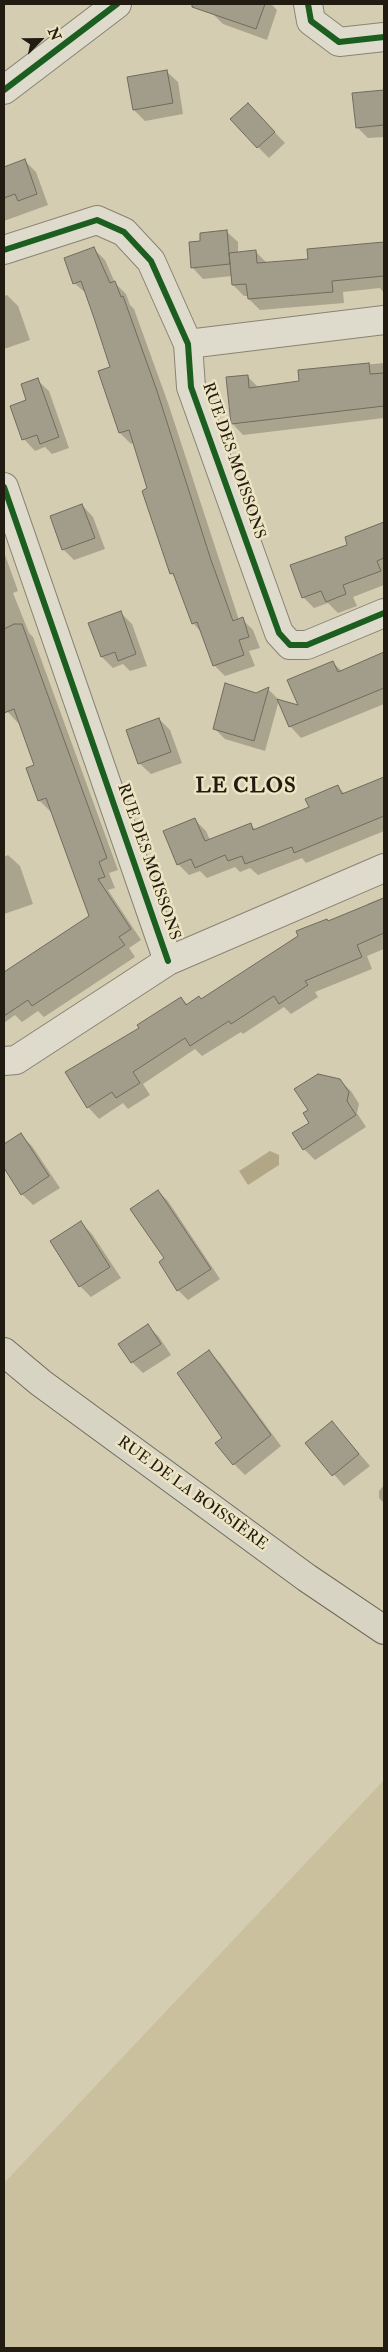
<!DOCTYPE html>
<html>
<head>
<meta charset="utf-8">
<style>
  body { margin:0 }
  #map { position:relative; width:388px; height:2352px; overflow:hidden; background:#d5cdb2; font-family:"IM FELL Double Pica",serif }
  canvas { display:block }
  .frame { position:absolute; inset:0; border:5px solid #221b11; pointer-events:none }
  .north { position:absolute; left:15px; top:15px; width:50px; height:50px; -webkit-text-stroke:4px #ede4c4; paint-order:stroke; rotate:67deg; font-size:14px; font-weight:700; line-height:20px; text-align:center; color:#221b11 }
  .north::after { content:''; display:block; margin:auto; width:18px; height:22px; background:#221b11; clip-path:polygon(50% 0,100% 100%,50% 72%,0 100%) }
</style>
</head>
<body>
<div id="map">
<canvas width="388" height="2352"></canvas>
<div class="frame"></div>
<div class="north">N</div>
</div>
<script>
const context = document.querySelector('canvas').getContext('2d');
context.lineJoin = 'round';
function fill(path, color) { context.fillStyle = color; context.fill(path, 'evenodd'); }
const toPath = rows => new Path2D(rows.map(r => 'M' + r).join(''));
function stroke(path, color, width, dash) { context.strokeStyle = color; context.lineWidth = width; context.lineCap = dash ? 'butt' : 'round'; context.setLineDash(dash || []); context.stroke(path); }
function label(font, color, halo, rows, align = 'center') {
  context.font = font + ' "IM FELL Double Pica",serif'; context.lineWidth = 5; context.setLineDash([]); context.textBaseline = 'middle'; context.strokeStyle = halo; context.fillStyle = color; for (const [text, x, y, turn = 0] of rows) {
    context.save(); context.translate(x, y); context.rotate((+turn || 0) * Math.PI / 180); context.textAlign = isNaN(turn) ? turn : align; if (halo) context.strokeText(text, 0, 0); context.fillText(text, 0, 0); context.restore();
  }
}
const green = toPath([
  [384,1780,384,2348,4,2348,4,2183]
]);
const water = toPath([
  [270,1151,279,1155,279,1165,248,1185,239,1171]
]);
const shadow = toPath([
  [215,4,271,4,277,10,267,40,223,24,212,13],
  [166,71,178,82,183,114,145,121,134,110,129,78],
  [384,91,384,137,368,138,357,127,354,94],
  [259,116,285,143,269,158,258,147],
  [25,161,36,172,48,205,4,221,4,168],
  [226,231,238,242,238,253,256,252,267,263,309,260,308,251,384,243,384,293,380,288,343,292,344,303,260,310,249,299,249,296,244,296,233,285,232,276,203,279,192,267,202,242],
  [94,249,105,260,115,283,126,294,130,305,134,309,168,403,239,620,242,619,253,630,260,648,249,651,255,666,225,676,214,665,202,633,193,623,177,579,171,573,149,489,134,443,131,444,120,433,100,372,112,368,87,294,74,283],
  [7,295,18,306,30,340,4,349,4,296],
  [384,363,384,418,243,435,232,423,248,377,259,388,300,382,299,371],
  [37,380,49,391,69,448,52,454,45,447,35,451,24,439,28,401],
  [82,505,93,517,105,549,74,560,63,549],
  [384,523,384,585,353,597,357,606,338,613,328,603,314,608,303,597,349,545,346,538],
  [4,552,18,591,13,593,29,633,33,637,118,870,109,873,115,888,108,890,141,940,129,948,135,957,44,1017,38,1011,22,1022,15,1015,4,1023,4,974,91,916,52,810,50,811,39,800,36,766,20,722,18,723,7,711,4,703],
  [121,613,132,624,147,666,130,671,123,664,113,668,102,657],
  [384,654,384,704,301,738,290,726,300,707,333,663,342,671],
  [268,689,279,700,265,751,225,739,214,728,256,694],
  [159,719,170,730,182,763,151,774,139,763],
  [384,778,384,831,306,863,302,858,258,875,250,868,240,872,235,867,207,878,200,871,189,875,178,864,195,820,206,831,210,840,251,825,256,830,310,808,338,787,345,794],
  [8,855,20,866,33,904,4,914,4,857],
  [384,897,384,949,367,956,372,969,315,992,318,997,291,1014,284,1007,243,1034,241,1032,202,1056,195,1049,143,1084,150,1095,128,1109,123,1103,99,1119,88,1107,67,1073,141,1028,181,998,188,1005,201,1000,299,937,298,932,368,906,367,904],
  [339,1080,351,1091,359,1104,357,1113,366,1127,315,1160,304,1149,311,1123],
  [21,1135,32,1146,60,1188,33,1205,22,1194,4,1166,4,1146],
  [158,1191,168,1201,220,1279,188,1300,178,1290,166,1259],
  [81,1223,92,1234,121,1278,91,1297,80,1286],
  [148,1326,159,1337,171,1355,143,1373,132,1362],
  [209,1352,220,1363,281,1446,245,1475,234,1464,224,1438],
  [332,1422,370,1466,344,1486,307,1443],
  [384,1485,384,1503,379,1498,379,1491]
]);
const building = toPath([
  [192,4,265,4,256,29,192,7,192,4],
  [167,70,173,103,133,110,127,77,167,70],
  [384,90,384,125,356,128,352,93,384,90],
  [248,103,275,132,257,148,230,119,248,103],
  [25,159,37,194,18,201,15,194,4,198,4,167,25,159],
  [227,230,230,264,191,268,189,242,200,241,200,233,227,230],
  [384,242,384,276,332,281,333,292,248,299,246,284,232,285,229,253,256,250,257,263,308,259,307,249,384,242],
  [94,247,110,283,115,281,121,297,123,296,157,391,211,560,233,621,243,617,249,637,239,640,244,655,213,666,197,622,192,624,173,573,170,574,142,491,147,488,129,430,119,433,98,371,110,367,94,318,81,281,73,284,64,258,94,247],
  [369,363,370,374,384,373,384,406,231,424,226,377,248,375,249,388,299,381,298,370,369,363],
  [38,378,59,437,40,444,37,435,22,440,10,406,26,400,21,384,38,378],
  [82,504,95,538,62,550,50,516,82,504],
  [384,522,384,558,377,561,381,571,343,585,346,594,326,602,321,591,302,598,290,565,347,545,345,537,384,522],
  [121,611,136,654,118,661,115,652,101,657,88,623,121,611],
  [14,624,22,624,107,858,99,862,105,877,98,879,131,929,119,937,125,945,32,1006,28,1000,4,1016,4,972,89,916,46,798,38,801,26,768,34,765,14,709,4,713,4,629,14,624],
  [384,652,384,688,289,727,277,699,298,705,287,680,333,661,338,672,384,652],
  [225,683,256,693,269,687,254,741,213,729,225,683],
  [159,718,171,752,138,764,126,730,159,718],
  [384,777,384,816,294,853,292,847,245,864,242,856,228,861,225,855,195,868,191,859,177,865,163,831,195,818,205,841,251,823,253,830,309,807,305,799,338,785,342,794,384,777],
  [384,898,384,933,357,945,362,957,305,981,308,985,279,1004,274,996,231,1024,229,1021,190,1046,185,1038,133,1072,140,1083,116,1098,112,1092,87,1108,65,1072,139,1028,137,1025,181,997,186,1005,199,996,201,999,298,936,296,931,327,919,328,921,384,898],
  [318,1074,340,1079,349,1092,347,1101,356,1115,303,1150,292,1133,309,1123,303,1113,308,1110,294,1089,318,1074],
  [21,1133,49,1176,21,1195,4,1168,4,1144,21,1133],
  [158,1190,211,1269,177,1291,159,1262,164,1258,130,1209,158,1190],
  [81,1221,110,1267,79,1287,50,1241,81,1221],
  [148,1324,161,1344,131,1363,118,1344,148,1324],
  [209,1350,271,1435,233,1465,215,1443,222,1438,177,1373,209,1350],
  [332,1421,359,1454,332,1476,305,1443,332,1421]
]);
const minor = toPath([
  [308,4,311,21,339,42,384,37],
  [4,90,117,4],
  [4,250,97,220,124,232,151,261,188,344,191,387,279,633,290,645,307,645,384,613],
  [188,344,384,320],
  [4,487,168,961],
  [4,1061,16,1060,168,961,384,868]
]);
const major = toPath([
  [4,1352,41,1383,307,1578,384,1630]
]);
const cycleway = toPath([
  [308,4,311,21,339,42,384,37],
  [4,90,117,4],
  [4,250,97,220,124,232,151,261,188,344,191,387,279,633,290,645,307,645,384,613],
  [4,487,168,961]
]);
const streetNames = [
  ["RUE DES MOISSONS",233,461,71],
  ["RUE DES MOISSONS",148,862,71],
  ["RUE DE LA BOISSIÈRE",192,1494,36]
];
const districtNames = [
  ["LE CLOS",246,787]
];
fill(green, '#cbc09d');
fill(water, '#b1a685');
fill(shadow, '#0003');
fill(building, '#a29d8a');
stroke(building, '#6f6b5d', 1);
stroke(minor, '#888373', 30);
stroke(major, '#6f6b5d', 30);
stroke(minor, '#dedbcc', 28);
stroke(major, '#d8d4c4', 28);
stroke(cycleway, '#1b5e20', 6);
label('16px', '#221b11', '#ede4c4', streetNames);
context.letterSpacing = '1px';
label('bold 21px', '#221b11', '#ede4c4', districtNames);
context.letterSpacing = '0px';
</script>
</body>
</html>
